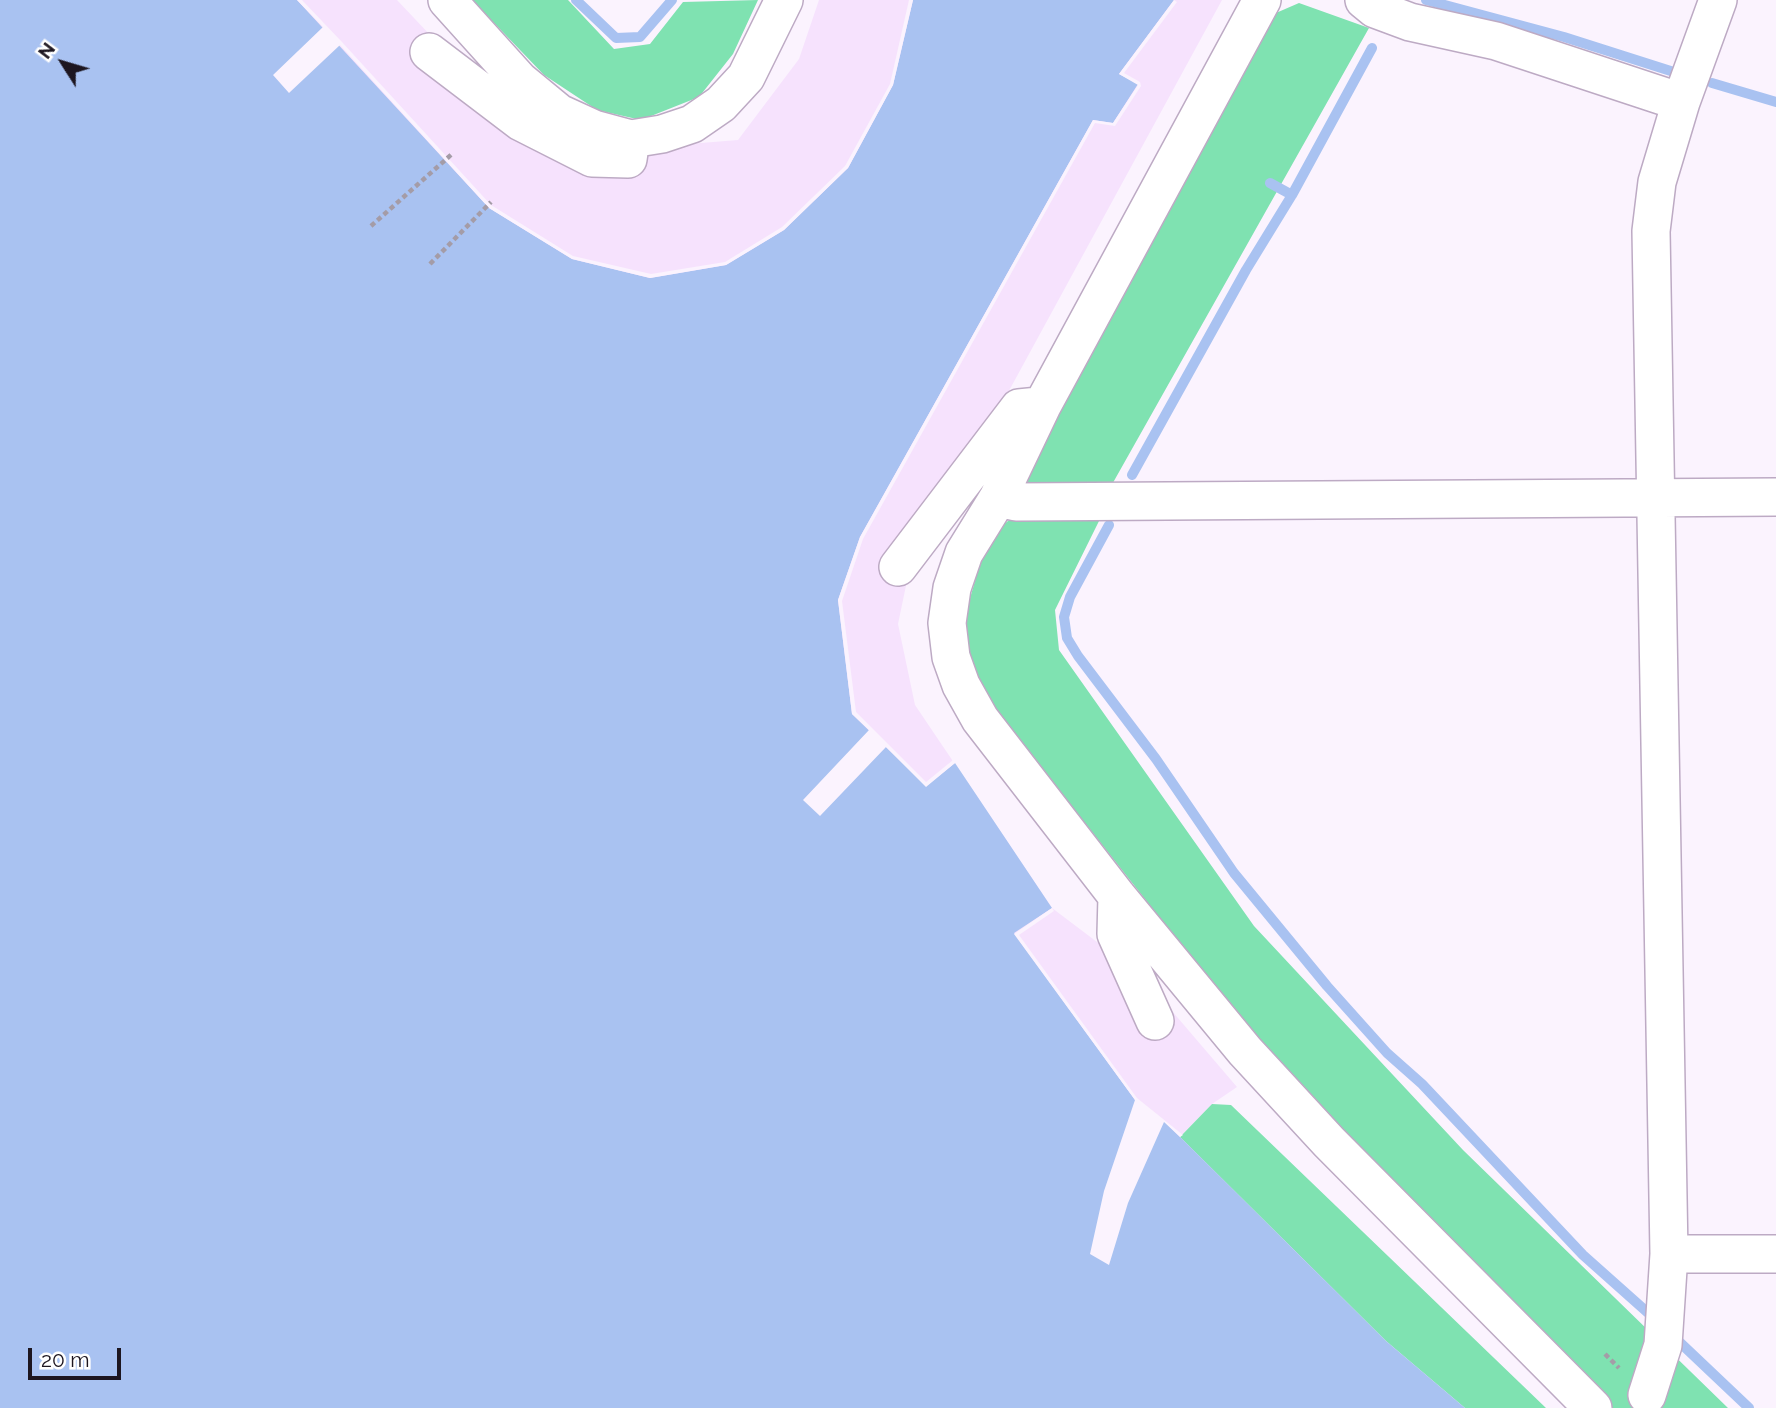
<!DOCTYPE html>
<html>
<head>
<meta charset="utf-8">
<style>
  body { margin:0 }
  #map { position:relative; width:1776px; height:1408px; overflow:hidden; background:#fbf3fe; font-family:Raleway,sans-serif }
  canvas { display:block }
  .north { position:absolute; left:28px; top:28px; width:70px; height:70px; -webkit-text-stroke:5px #fff; paint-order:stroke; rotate:307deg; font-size:19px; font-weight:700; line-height:28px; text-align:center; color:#1d1620 }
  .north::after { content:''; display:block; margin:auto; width:24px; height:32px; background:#1d1620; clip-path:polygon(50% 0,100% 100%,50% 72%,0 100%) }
  .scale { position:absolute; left:28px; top:1348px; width:93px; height:32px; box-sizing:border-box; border:4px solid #1d1620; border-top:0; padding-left:9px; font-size:21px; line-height:24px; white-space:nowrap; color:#1d1620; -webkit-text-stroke:5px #fff; paint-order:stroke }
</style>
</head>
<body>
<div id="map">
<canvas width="1776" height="1408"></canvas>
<div class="north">N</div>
<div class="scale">20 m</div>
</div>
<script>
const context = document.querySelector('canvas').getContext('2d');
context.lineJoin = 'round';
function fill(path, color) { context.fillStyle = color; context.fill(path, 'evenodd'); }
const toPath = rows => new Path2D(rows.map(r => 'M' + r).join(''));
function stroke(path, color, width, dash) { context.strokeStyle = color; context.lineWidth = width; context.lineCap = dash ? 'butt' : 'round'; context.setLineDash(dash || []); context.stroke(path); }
const built = toPath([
  [100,0,397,0,432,37,602,151,738,140,799,59,819,0,1222,0,908,576,898,624,915,705,1052,908,1142,976,1237,1087,1212,1104,1180,1137,1113,1324]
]);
const green = toPath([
  [472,0,568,0,614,49,650,44,683,2,758,0,733,54,699,97,641,120,597,110,544,75],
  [1299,3,1369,28,1110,488,1028,491,1024,477,1269,16],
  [1016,515,1100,519,1055,610,1059,650,1254,926,1463,1150,1728,1408,1611,1408,1283,1074,976,685,964,619,988,536],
  [1212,1104,1231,1105,1546,1408,1465,1408,1386,1341,1180,1137]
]);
const water = toPath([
  [0,0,297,0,489,208,572,259,650,278,726,265,784,230,848,168,893,85,913,0,1174,0,1119,74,1138,84,1113,123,1093,120,860,537,838,600,852,714,926,786,955,763,1052,908,1014,933,1135,1100,1164,1121,1386,1341,1465,1408,0,1408]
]);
const pier = toPath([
  [297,0,302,0,342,42,491,205,573,256,651,274,725,262,782,227,845,166,890,84,909,0,913,0,893,85,848,168,784,230,726,265,650,278,572,259,489,208,340,45,289,93,273,75,323,27],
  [1174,0,1177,2,1124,73,1140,82,1141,86,1115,126,1095,123,863,539,842,601,856,712,926,782,953,760,955,763,926,787,886,747,820,816,803,800,869,730,852,714,838,600,860,537,1093,120,1113,123,1138,85,1119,74],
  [1052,908,1054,911,1019,935,1137,1098,1183,1135,1180,1137,1164,1122,1128,1203,1109,1265,1090,1254,1104,1191,1135,1100,1014,934]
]);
const stream = toPath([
  [576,0,616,38,640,37,672,0],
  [1426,0,1564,37,1677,73],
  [1712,83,1776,102],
  [1270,183,1292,195],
  [1132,475,1246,270,1292,195,1372,48],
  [1109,525,1070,597,1064,617,1067,638,1078,656,1156,759,1234,873,1327,986,1387,1053,1422,1084,1583,1255,1656,1320],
  [1672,1335,1749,1408]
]);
const path = toPath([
  [371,226,452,154],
  [430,264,491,202],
  [1605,1354,1619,1368]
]);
const minor = toPath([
  [447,0,519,80,559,113,594,129,631,139,662,134,692,124,721,104,746,77,784,0],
  [1262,0,1042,406,998,498,964,553,952,588,947,623,951,657,961,685,980,719,1117,896,1245,1051,1329,1142,1593,1408],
  [1364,0,1375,9,1410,22,1496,41,1681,102],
  [429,52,521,122,592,158,628,159,631,139],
  [998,498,1016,502,1776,497],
  [898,567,1019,408,1039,406],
  [1117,896,1116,934,1155,1021],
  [1669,1254,1776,1254],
  [1647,1395,1663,1345,1669,1254,1651,231,1657,182,1681,102,1718,0]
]);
fill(built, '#f6e2fd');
fill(green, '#7fe2b1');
fill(water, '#a9c2f1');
fill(pier, '#fbf3fe');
stroke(stream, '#a9c2f1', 10);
stroke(minor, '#bdaac4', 40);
stroke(path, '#a49ca7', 4.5, [5, 3.5]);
stroke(minor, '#fff', 37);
</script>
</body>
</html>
